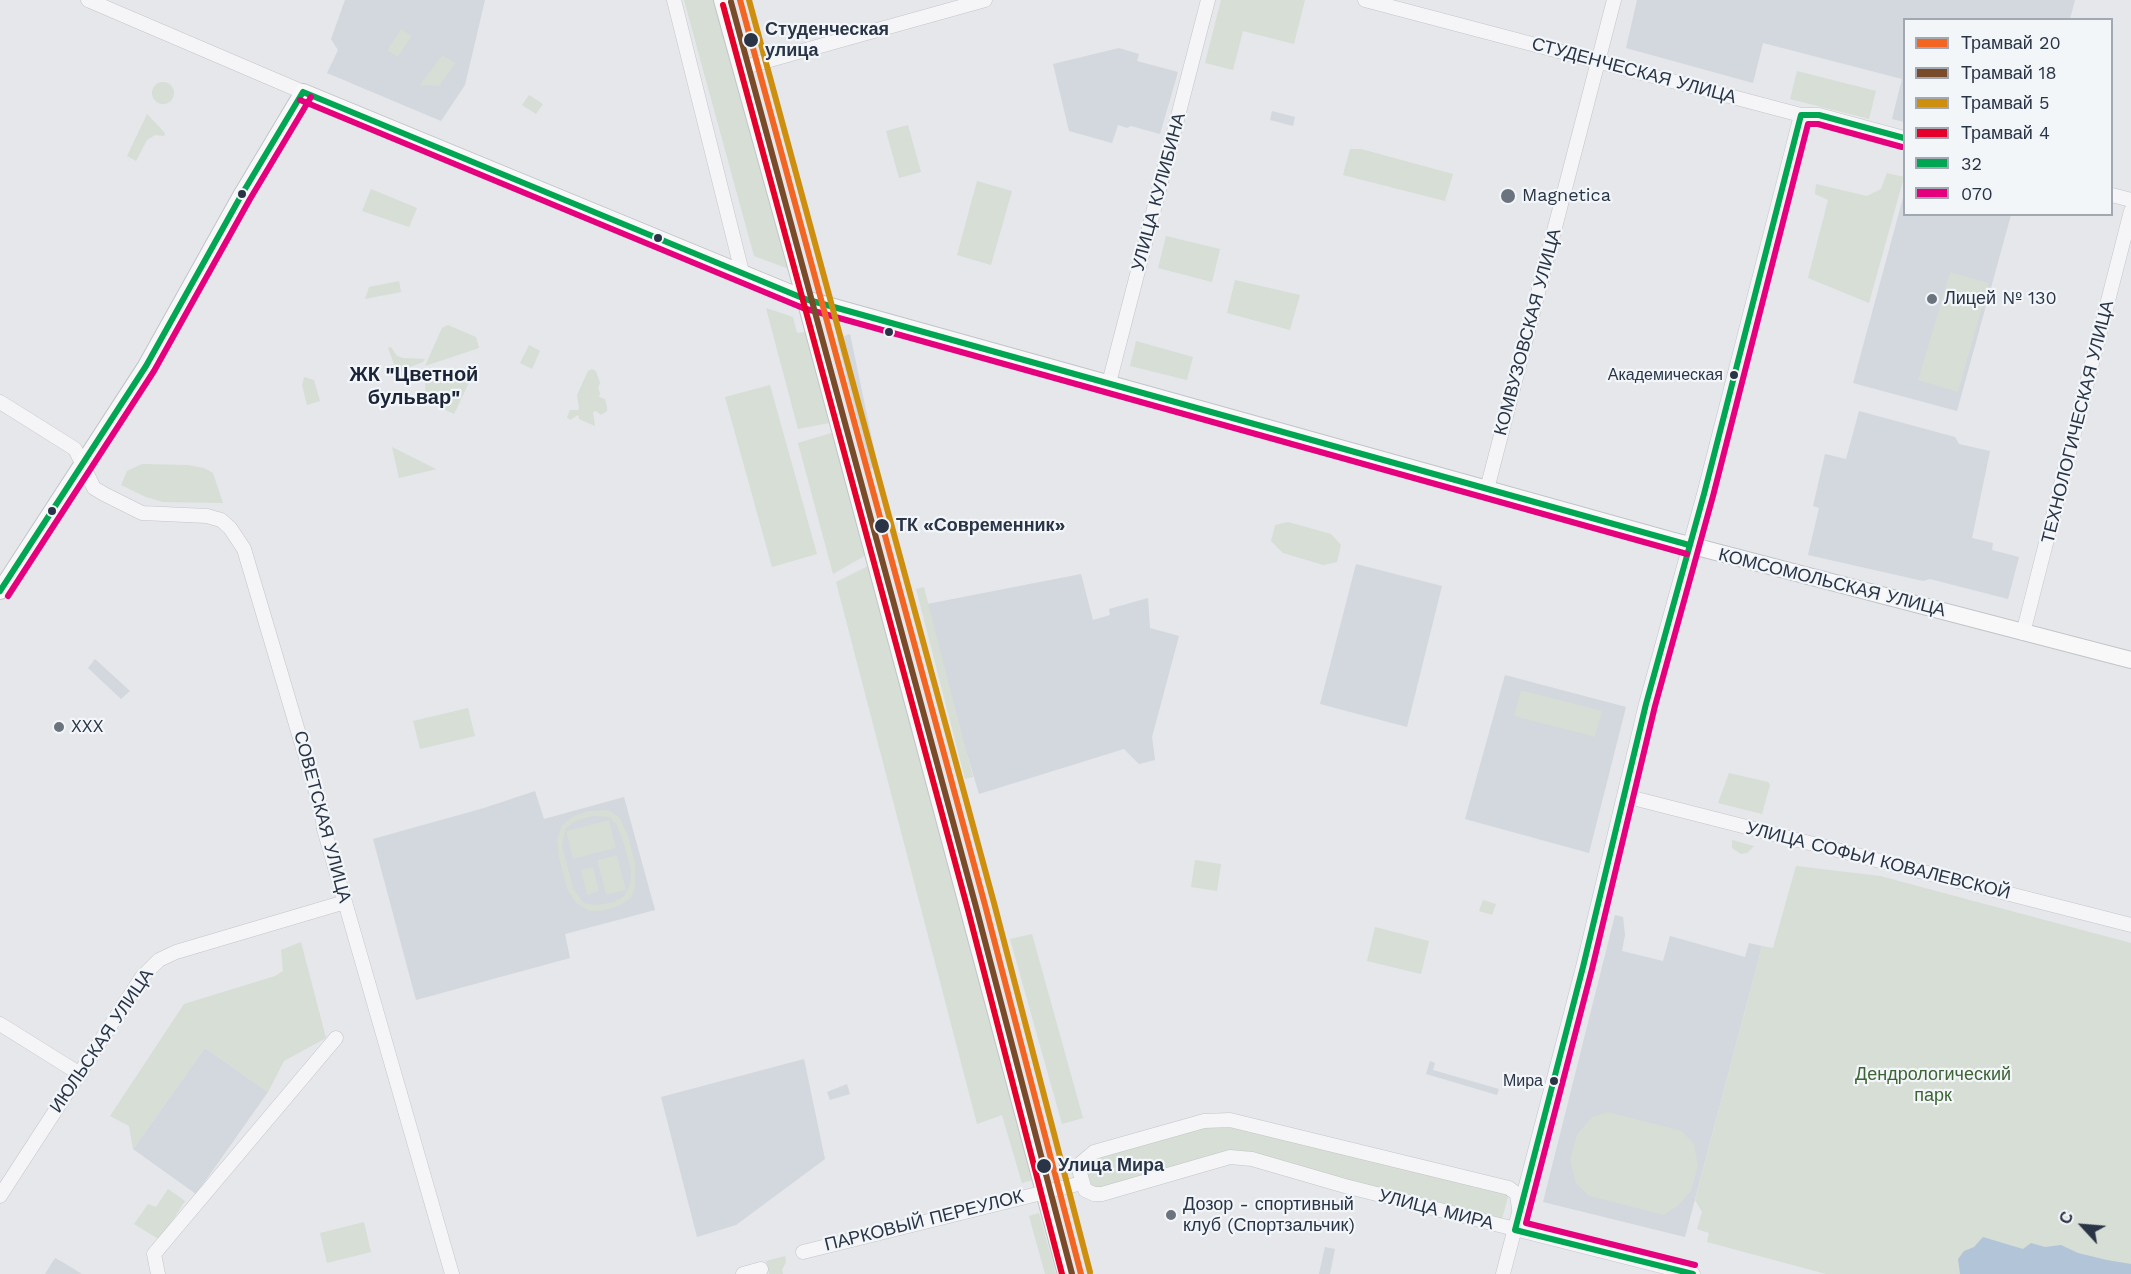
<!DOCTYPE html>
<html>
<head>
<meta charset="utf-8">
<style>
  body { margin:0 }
  #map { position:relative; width:2131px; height:1274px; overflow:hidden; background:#e5e7ea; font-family:"Work Sans",sans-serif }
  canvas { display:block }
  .legend { position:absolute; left:1903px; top:18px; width:210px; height:198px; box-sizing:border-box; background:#f3f6f9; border:2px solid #a2a8b1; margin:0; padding:8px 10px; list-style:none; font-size:18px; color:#293446 }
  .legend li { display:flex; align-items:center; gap:12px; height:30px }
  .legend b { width:30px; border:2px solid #a2a8b1 }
  .north { position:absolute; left:2053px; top:1196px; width:60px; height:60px; -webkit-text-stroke:4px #f3f6f9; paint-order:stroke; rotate:296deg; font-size:16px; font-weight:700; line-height:24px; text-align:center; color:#293446 }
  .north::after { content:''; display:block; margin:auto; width:21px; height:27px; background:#293446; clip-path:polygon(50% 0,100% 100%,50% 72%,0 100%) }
</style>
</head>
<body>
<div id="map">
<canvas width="2131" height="1274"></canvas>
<ul class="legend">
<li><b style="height:8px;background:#f26522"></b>Трамвай 20</li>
<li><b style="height:8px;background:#7a4b2a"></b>Трамвай 18</li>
<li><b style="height:8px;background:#ce8f0e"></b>Трамвай 5</li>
<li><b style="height:8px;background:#e4002b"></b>Трамвай 4</li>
<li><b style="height:8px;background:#00a651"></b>32</li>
<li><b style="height:8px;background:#e5007d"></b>070</li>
</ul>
<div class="north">С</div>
</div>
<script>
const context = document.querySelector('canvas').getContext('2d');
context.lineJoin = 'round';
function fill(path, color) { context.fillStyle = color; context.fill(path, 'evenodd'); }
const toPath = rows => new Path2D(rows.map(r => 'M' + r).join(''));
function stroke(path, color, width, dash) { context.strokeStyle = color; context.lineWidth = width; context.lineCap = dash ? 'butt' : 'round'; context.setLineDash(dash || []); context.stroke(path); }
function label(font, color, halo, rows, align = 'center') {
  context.font = font + ' "Work Sans",sans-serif'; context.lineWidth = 4.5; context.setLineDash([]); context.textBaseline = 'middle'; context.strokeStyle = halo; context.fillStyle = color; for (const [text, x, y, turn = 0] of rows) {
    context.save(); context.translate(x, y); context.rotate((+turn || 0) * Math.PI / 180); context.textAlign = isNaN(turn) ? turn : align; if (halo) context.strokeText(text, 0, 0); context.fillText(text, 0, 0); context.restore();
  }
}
const built = toPath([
  [345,0,485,0,465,85,441,121,327,73,338,50,331,39],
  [1637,0,2075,0,2070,19,1904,20,1904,122,1892,119,1902,79,1763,43,1753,83,1626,48],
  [1119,48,1139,54,1137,61,1178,72,1160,134,1131,126,1127,128,1118,125,1112,143,1069,131,1053,64],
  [1272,111,1295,117,1293,126,1270,120],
  [1904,194,1904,214,2011,215,1957,411,1853,383],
  [850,334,878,467,870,469,837,339],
  [1859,411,1955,437,1959,444,1990,451,1972,538,1993,543,1992,550,2019,557,2008,599,1930,579,1923,581,1808,555,1819,508,1813,506,1825,454,1846,459],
  [1356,564,1442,586,1407,727,1320,704],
  [1081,574,1093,620,1110,615,1109,609,1148,598,1150,628,1179,636,1152,737,1155,760,1139,764,1124,749,979,794,922,605],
  [95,659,130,691,121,699,88,668],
  [1505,675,1626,707,1589,853,1465,819],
  [535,791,544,819,624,797,655,910,565,934,570,958,416,1000,373,839,484,808],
  [1615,915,1623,917,1625,935,1622,951,1663,961,1670,936,1745,957,1749,943,1762,946,1685,1237,1543,1202],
  [205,1048,268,1092,196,1194,133,1149],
  [804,1059,825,1159,736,1225,697,1237,661,1097],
  [1430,1061,1435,1063,1433,1070,1499,1089,1497,1095,1426,1074],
  [847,1084,850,1094,830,1100,827,1092],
  [1325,1247,1335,1249,1330,1274,1319,1274],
  [55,1258,64,1263,82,1274,45,1274]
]);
const green = toPath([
  [684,0,717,0,789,269,754,256],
  [1221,0,1305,0,1294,44,1243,31,1233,70,1205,63],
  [401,29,412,36,398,57,387,50],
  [442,55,456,63,439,86,420,85],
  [1797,71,1876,91,1869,119,1790,99],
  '152 93a11 11 0 1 1 22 0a11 11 0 1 1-22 0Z',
  [529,95,543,104,536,114,522,105],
  [147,114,165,133,164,136,155,135,147,140,136,161,127,156],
  [908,125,921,172,899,178,886,131],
  [1350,149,1361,149,1453,174,1445,201,1343,175],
  [1887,173,1904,177,1869,303,1808,278,1828,200,1815,194,1816,184,1867,196,1881,189],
  [977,181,1012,191,991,265,957,255],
  [371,189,417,208,409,227,362,211],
  [1166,236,1220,249,1212,282,1158,268],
  [1950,272,1989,283,1958,392,1918,380],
  [1235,280,1300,295,1290,330,1227,313],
  [399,281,401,292,365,299,369,287],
  [766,308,793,317,797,333,805,332,829,423,798,429],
  [448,325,476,337,479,348,425,366,442,328],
  [1136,341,1193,357,1187,380,1130,366],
  [529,345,540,351,532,369,520,363],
  [391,347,397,356,403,358,425,359,423,362,397,372,388,348],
  [476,368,454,414,426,401,425,383],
  [592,369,596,371,600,383,598,388,600,393,599,397,605,399,607,407,607,411,601,415,596,411,593,412,595,426,579,419,578,415,570,420,567,417,570,410,578,410,579,408,577,395,588,371],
  [304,377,314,380,320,401,307,405,302,385],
  [770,385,817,554,772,567,725,397],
  [841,430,873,551,833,574,798,443],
  [392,447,436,469,437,469,399,478],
  [142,464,188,465,204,468,213,473,223,503,163,502,146,497,121,485,127,471],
  [1288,522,1331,534,1341,545,1337,562,1323,565,1283,553,1271,541,1275,525],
  [876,562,1040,1178,1022,1183,1002,1115,977,1124,836,582],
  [924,587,973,777,965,779,916,589],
  [1521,690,1602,711,1595,737,1514,716],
  [468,708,475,736,420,749,413,721],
  [1729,773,1768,782,1770,785,1762,814,1718,803],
  [607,810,612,812,620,818,628,835,635,863,635,888,631,898,619,906,601,911,589,911,576,903,567,889,559,858,557,839,562,825,573,816,589,811],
  [593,816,609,817,616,824,623,841,631,871,630,885,624,896,614,902,596,905,584,903,574,890,562,846,566,828,576,821],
  [609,820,616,848,573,859,566,831],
  [1732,840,1754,846,1747,853,1741,854,1732,848],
  [617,855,626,890,606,895,597,860],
  [1195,860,1221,864,1217,891,1191,887],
  [1796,866,1880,876,2131,943,2131,1274,1826,1274,1707,1242,1709,1233,1697,1229,1702,1212,1695,1200,1762,946,1773,948],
  [593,867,599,891,587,895,581,870],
  [1483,900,1496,904,1492,915,1479,911],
  [1375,927,1429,941,1421,974,1367,961],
  [1032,934,1083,1118,1062,1124,1010,939],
  [301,942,326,1038,284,1061,268,1092,205,1048,133,1149,129,1126,110,1116,184,1004,275,976,283,971,281,950],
  [1608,1112,1682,1131,1694,1144,1698,1166,1691,1191,1679,1205,1664,1215,1589,1196,1576,1184,1570,1160,1577,1134,1592,1117],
  [1204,1121,1505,1187,1508,1197,1500,1226,1252,1159,1094,1194,1081,1163],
  [168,1189,185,1201,160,1240,134,1224,148,1204,156,1207],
  [1039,1213,1056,1274,1045,1274,1029,1216],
  [364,1222,371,1252,327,1263,320,1233],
  [785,1256,786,1262,782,1270,783,1274,769,1274,766,1261]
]);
const water = toPath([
  [1983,1237,2023,1249,2031,1243,2045,1247,2061,1245,2078,1253,2107,1260,2131,1264,2131,1274,1960,1274,1958,1259,1964,1251,1974,1247]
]);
const minor = toPath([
  [88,0,303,92],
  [674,0,742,272],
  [1365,0,1801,115,1819,115,1904,138],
  [741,68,985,0],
  [2112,195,2131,200],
  [1109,383,1208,0],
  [0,402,75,449,94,488,104,494,142,513,207,516,221,520,230,528,244,549,322,812,324,829,452,1274],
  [1487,489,1614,0],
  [2023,633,2131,211],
  [1625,796,2131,925],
  [0,1024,80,1074],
  [0,1196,142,977,159,960,176,952,345,902],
  [1519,1209,1517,1194,1509,1188,1230,1120,1204,1121,1094,1152,1081,1163,1080,1173,1085,1190,1094,1194,1102,1194,1230,1157,1252,1159,1345,1186,1693,1274],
  [803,1252,1082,1183],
  [158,1274,154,1254,336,1038],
  [743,1274,761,1269],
  [1503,1274,1583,967,1646,704,1704,494,1801,115]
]);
const major = toPath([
  [722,0,805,299,1066,1274],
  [0,591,146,366,242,194,303,92,805,299,1670,540,2131,660]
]);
const bus1 = toPath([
  [303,92,805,299,1689,545],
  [0,591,146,366,242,194,303,92],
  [1693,1274,1515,1230,1583,967,1646,704,1704,494,1801,115,1819,115,1904,138]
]);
const bus2 = toPath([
  [300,100,803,308,1687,554],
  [8,596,154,371,250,199,311,97],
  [1695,1265,1526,1223,1592,969,1655,706,1713,496,1808,124,1818,124,1902,147]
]);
const tram1 = toPath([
  [740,0,985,905,1081,1274]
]);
const tram2 = toPath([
  [731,2,976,907,1072,1274]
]);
const tram3 = toPath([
  [749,0,994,903,1090,1272]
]);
const tram4 = toPath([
  [723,5,968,910,1062,1274]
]);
const markers = [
  [751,40,8,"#293446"],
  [242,194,5,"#293446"],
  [1508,196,8,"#6b737f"],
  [658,238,5,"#293446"],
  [1932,299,6,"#6b737f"],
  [889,332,5,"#293446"],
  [1734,375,5,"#293446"],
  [52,511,5,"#293446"],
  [882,526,8,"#293446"],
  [59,727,6,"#6b737f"],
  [1554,1081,5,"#293446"],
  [1044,1166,8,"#293446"],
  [1171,1215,6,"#6b737f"]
];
const busNames = [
  ["Академическая",1723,375],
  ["Мира",1543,1081]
];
const stopNames = [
  ["Студенческая",765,30],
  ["улица",765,51],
  ["ТК «Современник»",896,526],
  ["Улица Мира",1058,1166]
];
const streetNames = [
  ["СТУДЕНЧЕСКАЯ УЛИЦА",1634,71,15],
  ["УЛИЦА КУЛИБИНА",1159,192,-75],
  ["КОМВУЗОВСКАЯ УЛИЦА",1528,332,-75],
  ["ТЕХНОЛОГИЧЕСКАЯ УЛИЦА",2078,422,-76],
  ["КОМСОМОЛЬСКАЯ УЛИЦА",1832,583,14],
  ["СОВЕТСКАЯ УЛИЦА",322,817,75],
  ["УЛИЦА СОФЬИ КОВАЛЕВСКОЙ",1878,861,14],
  ["ИЮЛЬСКАЯ УЛИЦА",102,1041,-56],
  ["УЛИЦА МИРА",1436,1210,14],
  ["ПАРКОВЫЙ ПЕРЕУЛОК",924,1221,-14]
];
const poiNames = [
  ["Magnetica",1522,196],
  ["Лицей № 130",1944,299],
  ["XXX",71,727],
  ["Дозор - спортивный",1183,1205],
  ["клуб (Спортзальчик)",1183,1226]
];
const parkNames = [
  ["Дендрологический",1933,1075],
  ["парк",1933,1096]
];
const neighbourhoodNames = [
  ["ЖК \"Цветной",414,375],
  ["бульвар\"",414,398]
];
fill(built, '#d3d7de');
fill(green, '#d6ded5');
fill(water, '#b2c4d7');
stroke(minor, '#c3c5c8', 15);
stroke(major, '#c1c4c8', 18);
stroke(minor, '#f5f5f7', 14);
stroke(major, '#f8f8f8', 16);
stroke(bus1, '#00a651', 6);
stroke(bus2, '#e5007d', 6);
stroke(tram1, '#f26522', 6);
stroke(tram2, '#7a4b2a', 6);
stroke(tram3, '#ce8f0e', 6);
stroke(tram4, '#e4002b', 6);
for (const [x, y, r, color] of markers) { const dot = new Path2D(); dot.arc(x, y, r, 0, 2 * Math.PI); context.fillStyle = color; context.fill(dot); stroke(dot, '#f3f6f9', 2); }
label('16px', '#293446', '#f3f6f9', busNames, 'right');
label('bold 18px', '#293446', '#f3f6f9', stopNames, 'left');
label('18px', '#293446', '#f3f6f9', streetNames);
label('18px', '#293446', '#f3f6f9', poiNames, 'left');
label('18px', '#3e6335', '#f3f6f9', parkNames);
label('bold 20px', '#1b2537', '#f3f6f9', neighbourhoodNames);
</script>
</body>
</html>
